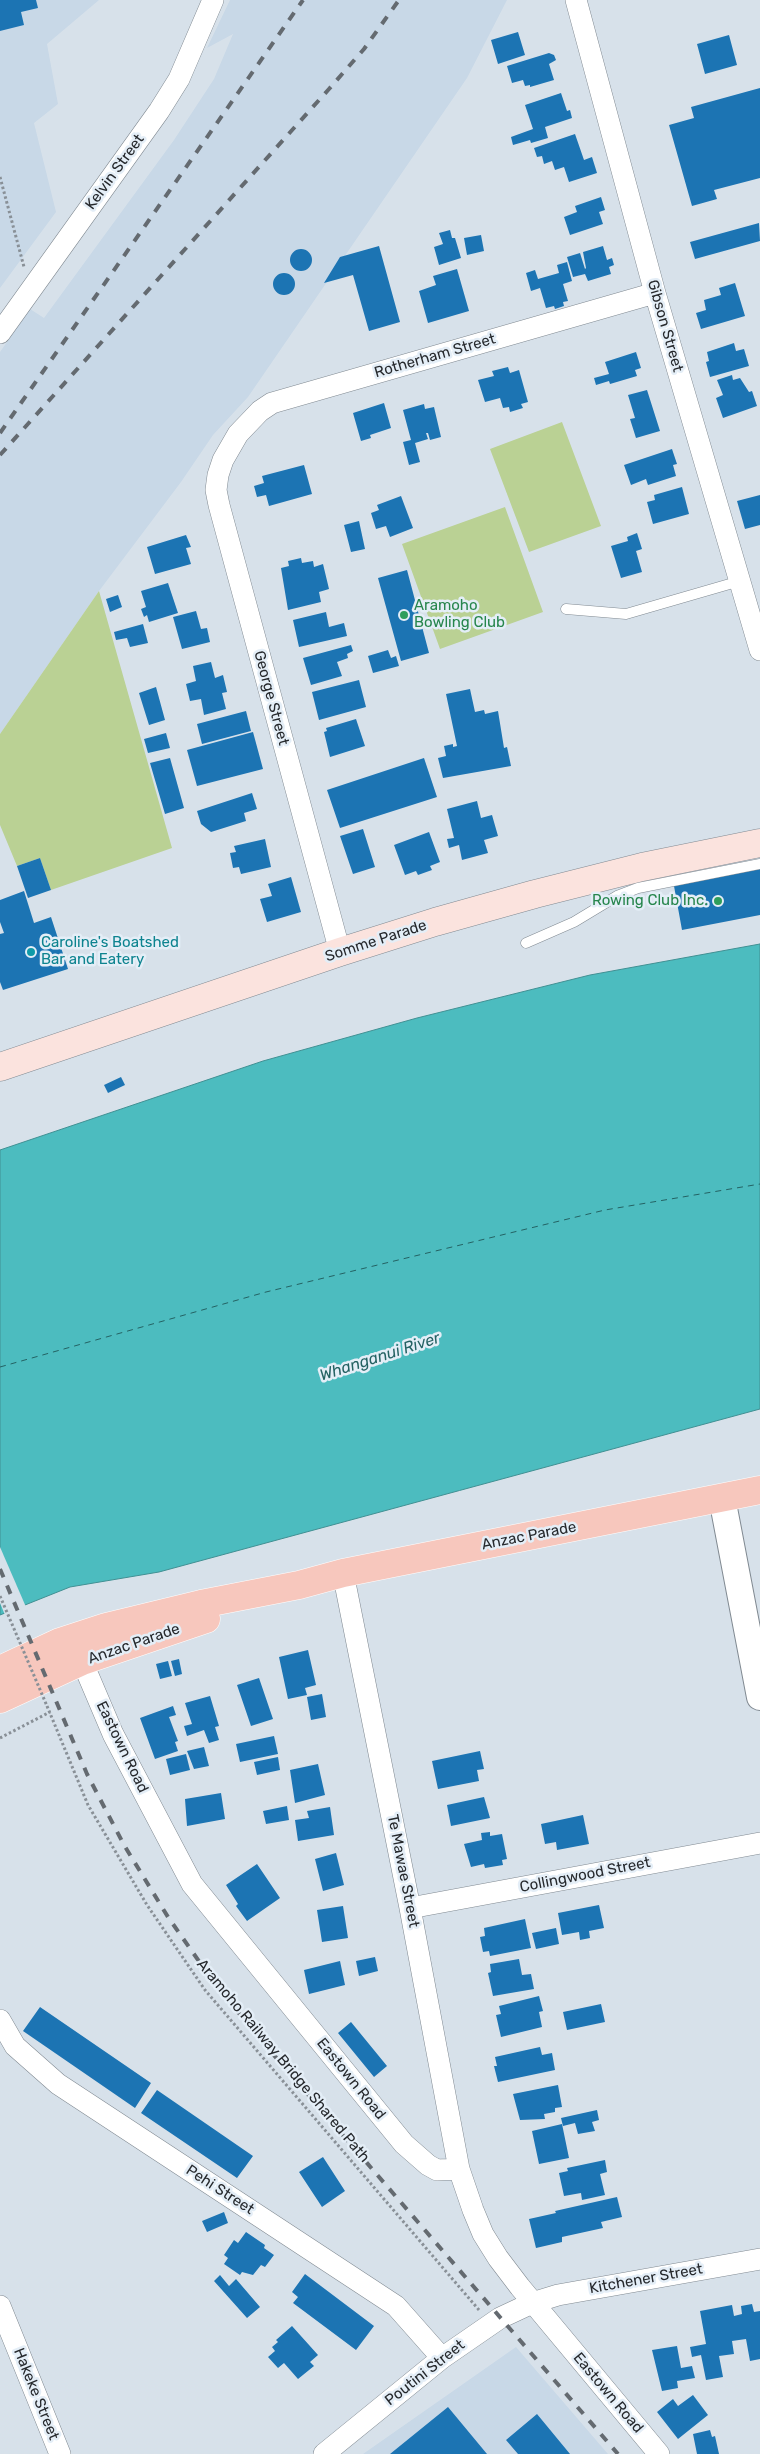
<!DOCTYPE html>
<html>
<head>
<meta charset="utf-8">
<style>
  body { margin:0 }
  canvas { display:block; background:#d7e1ea }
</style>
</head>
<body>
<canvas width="760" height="2454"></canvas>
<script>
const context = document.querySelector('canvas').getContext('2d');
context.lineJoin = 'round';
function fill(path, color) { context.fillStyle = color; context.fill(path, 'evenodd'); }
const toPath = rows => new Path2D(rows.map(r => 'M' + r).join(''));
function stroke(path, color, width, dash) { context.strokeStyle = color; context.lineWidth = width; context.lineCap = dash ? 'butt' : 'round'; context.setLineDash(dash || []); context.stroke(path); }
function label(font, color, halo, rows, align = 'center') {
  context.font = font + ' Rubik,sans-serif'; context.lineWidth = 5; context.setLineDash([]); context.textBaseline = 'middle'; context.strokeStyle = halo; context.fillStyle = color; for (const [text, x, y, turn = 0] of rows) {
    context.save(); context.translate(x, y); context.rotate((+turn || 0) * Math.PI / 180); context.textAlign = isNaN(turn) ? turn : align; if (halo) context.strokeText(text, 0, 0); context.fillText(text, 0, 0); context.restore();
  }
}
const built = toPath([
  [0,0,99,0,47,44,58,104,34,123,56,212,0,288],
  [230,0,507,0,467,78,248,397,213,435,181,482,99,591,0,734,0,352,30,309,44,318,174,140,214,79,233,34,207,48],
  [516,2347,608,2454,363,2454]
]);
const green = toPath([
  [562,422,601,526,529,552,490,449],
  [505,507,543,612,440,649,402,544],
  [99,591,172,848,51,890,40,858,17,866,0,825,0,734]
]);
const water = toPath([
  [760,944,760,1409,159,1572,70,1587,0,1615,0,1150,263,1061,417,1018,590,975,760,944]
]);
const pier = toPath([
  [0,1547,26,1607,5,1615,0,1603]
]);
const ferry = toPath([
  [0,1367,266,1292,605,1210,760,1184]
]);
const building = toPath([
  [0,0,36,0,38,8,21,12,24,25,0,31],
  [518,32,525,55,498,64,491,40],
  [729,35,737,65,705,74,697,44],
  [549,53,554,55,556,60,549,64,554,80,530,87,530,85,525,86,523,80,512,83,507,66],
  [760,88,760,178,714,190,717,199,692,206,669,125,694,118,691,107],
  [561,93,567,111,570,110,572,118,545,127,548,138,531,143,530,140,513,145,511,137,533,129,525,105],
  [575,134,584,160,592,157,597,173,569,182,564,167,555,170,552,161,544,164,542,156,537,157,534,148],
  [601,197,605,210,599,212,603,224,570,235,564,217,577,212,575,206],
  [759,223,760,241,695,259,690,242],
  [450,230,452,238,455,238,461,258,439,265,434,247,443,244,439,233],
  [481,235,484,251,467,255,464,238],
  [379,246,400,322,369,331,353,275,324,283,340,257],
  [603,246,607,260,612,258,614,265,609,267,611,274,588,281,585,274,573,277,567,257,580,253,585,269,586,268,583,252],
  '290 260a11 11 0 1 1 22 0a11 11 0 1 1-22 0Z',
  [567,262,572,281,563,284,568,301,563,302,564,306,555,309,554,306,546,308,540,288,531,291,526,273,535,270,538,279,559,273,557,265],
  [457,269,469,311,428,323,419,291,436,285,433,276],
  '273 284a11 11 0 1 1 22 0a11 11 0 1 1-22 0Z',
  [735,283,745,316,701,329,696,313,706,310,704,300,721,295,719,288],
  [734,343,736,351,744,349,749,366,710,377,706,362,709,361,707,352],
  [636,352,641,368,635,370,637,376,610,384,609,381,596,385,594,378,609,374,605,362],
  [508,367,510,373,519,370,528,402,521,404,523,408,510,412,509,407,503,408,500,398,485,402,478,380,494,376,492,371],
  [732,375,733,380,740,378,749,392,752,391,757,406,723,418,716,398,723,395,717,380],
  [647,390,660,431,636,438,630,419,635,418,628,395],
  [384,403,391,428,370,435,371,438,361,441,353,413],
  [424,404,425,409,434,407,441,437,430,440,428,433,426,433,428,439,415,443,420,462,409,465,403,442,411,440,403,410],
  [672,449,677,464,673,465,676,476,648,485,646,479,631,485,624,465],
  [304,465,312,494,269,506,266,495,257,497,254,486,264,483,262,476],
  [682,487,689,514,653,524,647,502,655,500,654,495],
  [760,495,760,525,745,529,737,501],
  [401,496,413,528,390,537,386,526,376,529,371,513,379,510,377,505],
  [359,521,365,549,351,552,344,525],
  [637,533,642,549,636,551,642,572,621,578,611,546,628,541,627,537],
  [186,535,191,547,186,548,191,564,155,574,147,547],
  [301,558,302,563,313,561,314,567,323,564,329,589,319,592,321,602,288,610,281,568,289,566,288,561],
  [407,570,429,653,401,661,378,578],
  [168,583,178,613,149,622,147,615,144,617,141,609,146,607,141,591],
  [118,595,122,607,110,612,106,599],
  [196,611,201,629,207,628,210,642,182,649,173,617],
  [326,612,329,627,344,623,347,636,299,647,293,620],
  [143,624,148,643,130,647,127,638,116,640,114,632],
  [351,645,353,651,347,654,348,658,337,662,342,676,311,685,303,658],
  [388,650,391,658,396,656,399,666,373,673,368,656],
  [211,662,215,678,223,675,227,692,222,693,226,709,204,715,201,699,190,701,186,684,196,681,193,666],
  [359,680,366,707,319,720,312,692],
  [156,687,165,720,149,725,139,693],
  [470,689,475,712,484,710,485,714,498,711,504,748,507,747,511,766,443,778,438,758,446,756,444,746,453,744,453,747,457,746,446,694],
  [246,711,251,731,202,744,197,724],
  [356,719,365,746,330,757,324,732,327,731,326,728],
  [253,732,263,769,197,786,187,750],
  [166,733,170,748,148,753,144,739],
  [170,758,184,808,165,814,150,763],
  [424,758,437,797,340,828,327,790],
  [252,793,257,809,244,813,246,821,211,832,201,824,197,811],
  [477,801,481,818,492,815,498,836,484,840,488,853,462,860,459,845,449,848,447,839,454,838,447,809],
  [363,829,375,867,353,874,340,836],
  [429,832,440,862,430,866,432,870,418,875,416,871,405,875,394,845],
  [265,839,271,867,241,874,239,867,233,868,230,853,236,852,234,846],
  [40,858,51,890,28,898,17,866],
  [760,869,760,915,682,930,674,886],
  [291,877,301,912,267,922,260,899,272,896,268,884],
  [24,891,34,923,51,917,68,969,3,990,0,982,0,934,4,933,0,922,0,900],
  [121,1077,125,1085,108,1093,104,1085],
  [308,1650,316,1685,305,1688,307,1695,288,1699,279,1657],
  [179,1659,182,1674,175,1676,171,1661],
  [168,1661,172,1676,160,1679,156,1664],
  [259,1678,273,1719,251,1726,237,1685],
  [322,1694,326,1717,311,1720,307,1697],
  [210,1696,219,1726,215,1727,219,1740,209,1743,204,1730,187,1736,184,1726,192,1724,185,1703],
  [173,1706,176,1715,169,1717,178,1741,175,1742,178,1751,155,1759,140,1718],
  [274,1736,278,1754,240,1762,236,1744],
  [204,1747,209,1766,194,1769,187,1751],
  [480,1751,484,1769,477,1770,479,1781,438,1789,432,1761],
  [186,1754,190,1770,170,1775,166,1759],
  [278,1757,280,1770,257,1775,254,1762],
  [318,1764,325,1795,295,1803,290,1770],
  [221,1793,225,1819,187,1826,185,1799],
  [484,1797,490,1818,451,1826,447,1805],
  [287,1806,289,1820,266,1824,263,1811],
  [330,1807,334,1835,298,1841,295,1820,309,1818,307,1811],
  [583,1815,589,1844,557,1850,556,1842,545,1844,541,1824],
  [490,1832,490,1836,502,1834,507,1859,502,1860,503,1865,485,1868,484,1864,471,1867,464,1844,482,1840,481,1833],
  [336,1853,344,1885,323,1891,315,1859],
  [257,1864,280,1898,247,1921,236,1906,238,1904,226,1885],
  [599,1905,604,1928,589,1931,590,1938,580,1940,579,1932,562,1935,558,1913],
  [343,1906,348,1938,322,1942,317,1910],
  [525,1919,531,1948,490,1956,489,1951,483,1952,480,1937,485,1936,484,1928],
  [556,1928,559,1944,536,1949,532,1933],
  [375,1957,378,1971,359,1976,356,1961],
  [519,1959,522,1975,531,1974,534,1989,493,1996,488,1973,491,1972,490,1964],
  [340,1961,345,1985,309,1994,304,1970],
  [539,1996,543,2011,539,2012,542,2027,501,2037,496,2015,501,2014,499,2006],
  [601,2004,605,2022,567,2030,563,2012],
  [40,2007,151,2083,135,2108,23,2031],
  [351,2022,387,2066,374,2077,338,2033],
  [540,2047,542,2055,552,2053,555,2070,498,2082,494,2066,497,2066,495,2057],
  [558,2085,562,2107,555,2108,555,2112,544,2114,545,2119,520,2120,513,2094],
  [157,2090,253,2156,237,2178,141,2113],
  [597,2110,599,2120,592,2122,595,2131,578,2134,575,2123,563,2126,561,2118],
  [562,2124,569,2158,539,2164,532,2131],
  [323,2157,345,2191,322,2207,299,2172],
  [605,2160,607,2172,600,2174,605,2195,582,2200,581,2193,564,2196,559,2173,568,2171,567,2168],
  [617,2197,622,2217,601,2222,603,2228,562,2237,562,2242,536,2248,529,2219,556,2213,555,2211],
  [224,2212,228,2223,207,2232,202,2221],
  [246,2232,265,2245,264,2248,274,2255,265,2267,261,2265,253,2275,242,2272,240,2275,224,2264,228,2258,224,2255,234,2240,238,2243],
  [305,2274,374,2326,356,2350,293,2303,298,2297,292,2292],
  [220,2275,229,2286,236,2279,260,2307,247,2318,214,2281],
  [752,2304,754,2312,760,2311,760,2359,750,2361,746,2339,732,2341,734,2354,719,2356,723,2377,706,2380,701,2355,692,2357,690,2347,706,2344,700,2311,732,2305,734,2316,742,2314,741,2306],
  [292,2326,318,2355,310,2362,314,2366,298,2379,284,2363,278,2368,268,2357,275,2351,272,2347,278,2342,276,2340],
  [677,2346,681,2368,692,2366,695,2378,677,2381,678,2388,662,2391,652,2350],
  [693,2395,708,2415,678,2439,657,2412,673,2399,678,2406],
  [448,2407,487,2454,390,2454],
  [537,2414,570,2454,518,2454,506,2440],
  [710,2430,712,2437,715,2436,719,2454,697,2454,693,2434]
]);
const path = toPath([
  [0,177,24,267],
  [47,1706,88,1805,147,1905,205,1990,479,2310],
  [0,1738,50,1712]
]);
const service = toPath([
  [566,609,626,614,740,581],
  [526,943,574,922,617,896,638,888,760,864]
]);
const minor = toPath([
  [576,0,655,293,760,650],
  [0,333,159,111,179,79,213,0],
  [340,952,219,505,216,490,218,475,223,460,238,434,260,411,272,403,655,293],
  [343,1573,410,1908,459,2169,473,2210,483,2234,498,2258,520,2287,659,2454],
  [82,1661,113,1734,192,1884,404,2144,428,2165,437,2170,459,2169],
  [410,1908,760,1843],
  [0,2020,15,2046,58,2084,396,2306,442,2358],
  [0,2306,60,2454],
  [324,2454,442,2358,500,2318,532,2303,558,2295,760,2259]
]);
const tertiary = toPath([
  [722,1498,760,1697]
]);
const secondary = toPath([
  [0,1067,340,952,435,922,535,894,642,867,760,843]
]);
const primary = toPath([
  [0,1670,60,1642,106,1627,201,1604,299,1585,343,1573,760,1490],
  [0,1699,82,1661,206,1619]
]);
const rail = toPath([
  [0,433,303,0],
  [0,455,329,89,364,49,399,0],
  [0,1569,87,1774,124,1845,168,1917,210,1977,254,2032,618,2454]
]);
const pathBridge = toPath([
  [0,1596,47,1706]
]);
const markers = [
  [404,615,5,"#2e9e5b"],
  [718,901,5,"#2e9e5b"],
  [31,952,5,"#0f9aa8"]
];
const streetNames = [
  ["Kelvin Street",115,172,-54],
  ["Gibson Street",665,326,74],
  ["Rotherham Street",435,356,-16],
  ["George Street",271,698,75],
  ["Somme Parade",376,941,-18],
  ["Anzac Parade",529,1536,-11],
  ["Anzac Parade",134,1644,-19],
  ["Eastown Road",122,1747,64],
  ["Te Mawae Street",403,1871,79],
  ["Collingwood Street",585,1875,-11],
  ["Aramoho Railway Bridge Shared Path",283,2061,50],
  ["Eastown Road",351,2079,51],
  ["Pehi Street",220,2190,33],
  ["Kitchener Street",646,2279,-10],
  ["Poutini Street",425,2373,-38],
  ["Eastown Road",608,2393,50],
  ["Hakeke Street",36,2394,68]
];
const leisureNames = [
  ["Aramoho",414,606],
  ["Bowling Club",414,623],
  ["Rowing Club Inc.",708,901,"right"]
];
const cultureNames = [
  ["Caroline's Boatshed",41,943],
  ["Bar and Eatery",41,960]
];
const waterNames = [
  ["Whanganui River",380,1357,-18]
];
fill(built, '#c8d8e7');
fill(green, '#bad194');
fill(water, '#4cbcbf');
stroke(water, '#419093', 1);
fill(pier, '#d7e1ea');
stroke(ferry, '#246263', 1, [6, 5]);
fill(building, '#1c74b3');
stroke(service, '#818a92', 11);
stroke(minor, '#818a92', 22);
stroke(tertiary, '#818a92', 28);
stroke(secondary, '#818a92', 29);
stroke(primary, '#fff', 29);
stroke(path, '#899097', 3, [2.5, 2.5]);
stroke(service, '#fff', 10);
stroke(minor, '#fff', 21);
stroke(tertiary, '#fff', 26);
stroke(secondary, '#fbe3de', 28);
stroke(primary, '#f7c7bd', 28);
stroke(rail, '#646a70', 4, [9, 9]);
stroke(pathBridge, '#899097', 3, [2.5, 2.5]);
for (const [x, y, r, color] of markers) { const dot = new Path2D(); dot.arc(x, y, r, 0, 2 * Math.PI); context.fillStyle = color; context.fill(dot); stroke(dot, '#e4eef7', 2); }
label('15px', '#26292d', '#e4eef7', streetNames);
label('15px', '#27864d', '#e4eef7', leisureNames, 'left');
label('15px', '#0d838f', '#e4eef7', cultureNames, 'left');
label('italic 16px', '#246263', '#e4eef7', waterNames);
</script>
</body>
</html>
